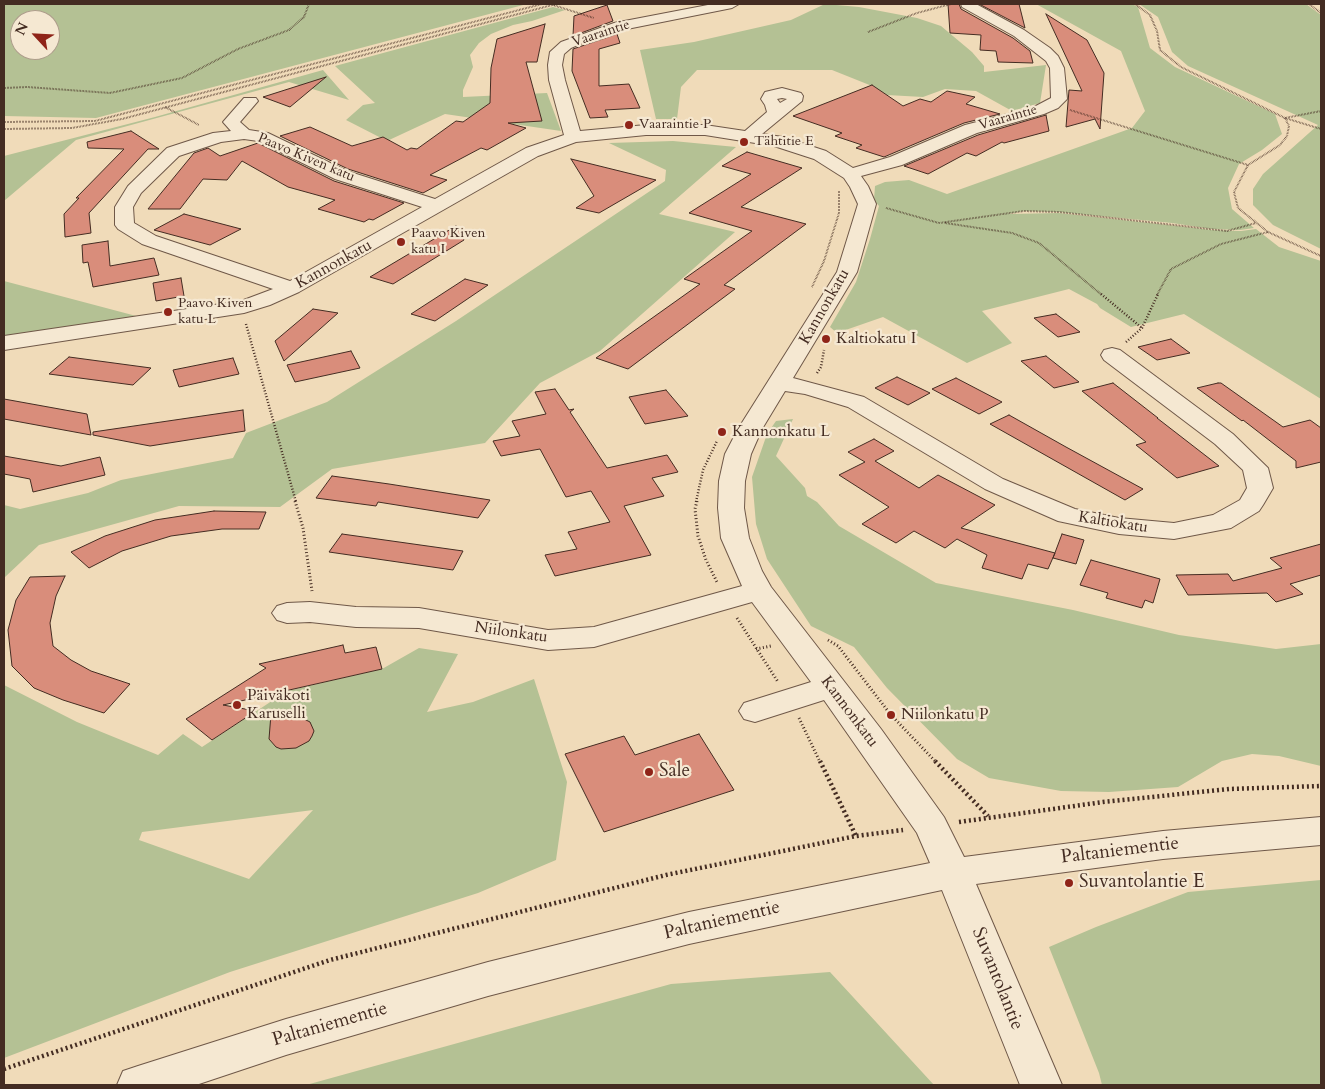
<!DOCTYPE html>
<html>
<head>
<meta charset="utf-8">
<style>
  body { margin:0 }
  #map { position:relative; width:1325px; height:1089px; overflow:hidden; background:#f0dbb9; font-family:Cardo,serif }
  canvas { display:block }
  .frame { position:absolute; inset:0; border:5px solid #442c22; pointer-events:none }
  .north { position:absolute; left:10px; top:10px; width:50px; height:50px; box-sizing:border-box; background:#f5e8d2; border:1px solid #ae9d8c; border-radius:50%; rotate:295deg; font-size:14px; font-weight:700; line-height:20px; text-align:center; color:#442c22 }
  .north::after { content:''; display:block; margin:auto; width:18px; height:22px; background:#8f2418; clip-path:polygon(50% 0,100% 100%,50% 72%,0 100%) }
</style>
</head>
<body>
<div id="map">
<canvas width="1325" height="1089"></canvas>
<div class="frame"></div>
<div class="north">N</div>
</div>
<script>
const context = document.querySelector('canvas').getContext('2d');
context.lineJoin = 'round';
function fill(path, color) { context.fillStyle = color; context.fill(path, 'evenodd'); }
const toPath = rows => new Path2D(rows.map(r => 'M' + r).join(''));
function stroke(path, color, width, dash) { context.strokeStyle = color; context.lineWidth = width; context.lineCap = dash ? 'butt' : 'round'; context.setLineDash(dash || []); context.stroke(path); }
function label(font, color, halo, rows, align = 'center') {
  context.font = font + ' Cardo,serif'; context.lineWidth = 4.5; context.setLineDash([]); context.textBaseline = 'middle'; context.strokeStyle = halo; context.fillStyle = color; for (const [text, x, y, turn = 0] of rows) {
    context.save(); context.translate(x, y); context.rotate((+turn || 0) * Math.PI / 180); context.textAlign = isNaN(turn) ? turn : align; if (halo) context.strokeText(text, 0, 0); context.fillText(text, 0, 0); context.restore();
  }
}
const green = toPath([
  [4,4,527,4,96,118,4,116],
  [20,20,50,20,50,50,20,50],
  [825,4,859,7,917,18,941,26,972,52,984,66,984,72,1046,65,1040,103,1012,111,976,91,945,89,923,97,887,95,872,86,832,70,697,70,681,87,677,119,656,119,640,50,694,42,791,20],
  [1036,4,1134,5,1138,7,1150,48,1175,67,1275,114,1282,134,1262,150,1239,164,1228,188,1232,209,1254,228,1240,230,1212,229,1172,223,1059,212,1024,211,1008,214,1059,213,1212,230,1241,231,1256,229,1279,247,1321,261,1321,399,1184,314,1131,327,1100,308,1097,304,1069,289,982,311,1012,343,967,363,883,317,837,333,830,327,856,282,870,239,879,206,874,200,875,186,885,182,909,180,947,194,1132,128,1145,111,1121,51],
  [1139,4,1306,4,1321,15,1321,249,1273,225,1253,205,1253,189,1263,174,1318,125,1188,66,1172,52,1158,17],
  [553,7,565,10,532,21,513,25,491,34,479,43,470,55,473,67,463,90,463,97,547,93,561,131,445,114,387,141,346,120,363,105,375,103,335,66],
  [323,70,349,100,289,82,76,140,4,201,4,156,155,117],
  [673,141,736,147,659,214,735,232,600,351,540,383,485,443,332,469,280,507,179,506,39,545,4,578,4,505,20,509,88,493,121,480,233,458,246,433,327,402,456,321,665,181,666,170,609,143],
  [4,281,140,317,4,338],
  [793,419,776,456,805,488,807,496,817,502,839,526,936,583,1073,610,1179,635,1276,649,1321,644,1321,766,1279,756,1252,754,1222,761,1178,787,1109,792,1061,791,989,778,957,759,887,688,854,647,811,626,767,559,756,524,752,477,767,434,776,421],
  [419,648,458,654,427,712,473,702,534,679,567,782,556,860,478,893,230,972,4,1058,4,685,77,722,158,755,183,734,202,747,287,691,382,669],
  [313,810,249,879,139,840,142,832],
  [1321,880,1321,1085,1102,1085,1099,1073,1049,947,1096,927,1188,892],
  [830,972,934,1085,306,1085,671,984]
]);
const building = toPath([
  [948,4,959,4,961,9,1013,38,1030,51,1033,63,998,62,996,51,980,50,981,35,950,33,948,4],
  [979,4,1019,4,1025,28,979,4],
  [607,5,613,21,573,36,574,16,607,5],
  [1046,14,1087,40,1104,73,1100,129,1095,119,1066,127,1069,90,1082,91,1046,14],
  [545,24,537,62,526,62,542,121,508,123,526,128,487,150,481,148,430,175,447,180,423,193,348,169,280,136,310,127,352,146,383,137,407,150,411,148,417,149,456,121,463,122,490,103,491,68,497,39,545,24],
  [617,34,620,43,599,49,599,86,629,84,640,108,605,110,608,117,590,118,572,71,573,49,617,34],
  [326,77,290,107,263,97,326,77],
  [872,85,903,106,920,99,931,102,947,91,975,97,966,104,1000,114,964,123,884,157,856,148,862,145,835,136,842,133,793,116,872,85],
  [1046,115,1049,131,1004,143,1002,142,976,156,967,153,928,174,904,166,978,135,1046,115],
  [131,131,159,149,148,149,89,213,91,233,65,237,64,214,79,198,76,198,124,149,88,148,87,142,131,131],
  [258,143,334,181,404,203,373,220,369,219,364,222,318,209,335,200,288,187,242,161,227,180,203,179,180,209,148,209,194,153,208,148,220,156,258,143],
  [747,152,802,168,741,207,806,224,724,285,735,289,628,369,596,358,700,284,684,279,752,231,689,213,751,174,722,166,747,152],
  [571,159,656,180,599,213,576,208,594,196,571,159],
  [184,214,241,229,210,245,154,230,184,214],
  [456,226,464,240,393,284,370,277,456,226],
  [108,241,110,266,154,258,159,275,93,287,88,262,83,263,82,245,108,241],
  [181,278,184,296,156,301,153,283,181,278],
  [465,279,488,285,435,321,411,314,465,279],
  [313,309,338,313,284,361,275,341,313,309],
  [1056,314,1080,332,1058,337,1034,318,1056,314],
  [1171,339,1190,353,1157,360,1138,347,1171,339],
  [351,351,360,368,295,382,287,365,351,351],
  [1046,356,1079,382,1054,388,1021,361,1046,356],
  [69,357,151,368,133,385,49,374,69,357],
  [233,358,239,374,179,387,173,370,233,358],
  [897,377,930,393,908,405,875,388,897,377],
  [956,378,1002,402,979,414,932,389,956,378],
  [1113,383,1158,418,1157,418,1219,466,1177,478,1136,445,1146,442,1082,391,1113,383],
  [1218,383,1221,383,1283,427,1310,420,1321,428,1321,462,1296,468,1296,461,1243,420,1242,421,1197,388,1218,383],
  [555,389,569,410,574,409,570,412,607,468,667,455,678,472,652,478,664,496,624,506,651,555,555,576,545,555,577,549,568,532,610,522,591,491,566,497,540,449,501,456,493,441,520,436,512,421,546,414,535,392,555,389],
  [666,390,688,416,645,424,629,397,666,390],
  [4,399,87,414,91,435,4,419,4,399],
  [243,410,245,431,150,446,93,435,93,432,243,410],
  [1009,415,1066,447,1143,489,1125,500,990,424,1009,415],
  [874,439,894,451,875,461,919,488,938,475,995,505,961,528,1055,553,1048,569,1028,564,1022,579,982,568,987,555,957,539,945,548,914,531,896,543,862,524,889,507,839,475,865,462,848,452,874,439],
  [4,456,61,466,100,457,105,475,33,492,30,479,4,474,4,456],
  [332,476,389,484,490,500,478,518,378,502,376,506,316,498,332,476],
  [214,511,266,512,259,529,222,529,171,536,122,551,89,568,71,552,105,536,155,520,214,511],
  [342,534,463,551,453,570,329,552,342,534],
  [1062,534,1084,540,1076,564,1053,558,1062,534],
  [1321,544,1321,575,1290,584,1303,594,1276,602,1267,593,1188,595,1176,575,1228,574,1233,581,1282,568,1270,558,1321,544],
  [1091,560,1160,579,1153,603,1145,600,1142,608,1106,598,1108,593,1080,585,1091,560],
  [65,576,56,596,50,623,53,646,71,660,91,671,130,684,104,713,63,700,34,688,12,666,8,630,16,600,30,577,65,576],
  [343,645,345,653,376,647,382,669,223,705,256,711,212,740,186,719,266,668,259,664,343,645],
  [271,714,304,719,310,722,314,731,312,736,309,741,296,748,281,749,276,747,269,739,271,714],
  [699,734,734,790,604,832,565,754,624,736,635,755,699,734]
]);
const pathFar3 = toPath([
  [1135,4,1150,15,1157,31,1160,50,1181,67,1285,118,1321,129],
  [1309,4,1321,13],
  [553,5,594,18],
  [868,32,917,13,951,4],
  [4,88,27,87,110,93,182,78,238,49,289,30,304,17,309,4],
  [165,107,199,125],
  [1070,110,1248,165],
  [1285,118,1289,126,1287,136,1280,145,1248,165,1234,192,1238,208,1268,232,1321,256],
  [1285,118,1321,111],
  [4,122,95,121,542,4],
  [4,129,72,128,122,119,556,4],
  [886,208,939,223,1024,211,1059,212,1227,231,1256,223],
  [945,223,1012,233,1039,243,1102,295],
  [812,287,824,261,839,213,839,191],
  [1157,295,1171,269,1221,244,1268,232]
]);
const pathFar2 = toPath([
  [1101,294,1142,328],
  [246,324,296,502],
  [1126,342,1142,328,1158,294],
  [817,373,821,367,824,350],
  [696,502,703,470,717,441]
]);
const pathFar1 = toPath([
  [295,501,303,528,312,591],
  [697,501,695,509,698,536,706,560,717,582],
  [737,618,778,682],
  [828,640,838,646,891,715,936,762],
  [756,649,771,646],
  [799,718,820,762]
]);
const path = toPath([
  [820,761,856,836],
  [935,761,988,816],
  [959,822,1103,802,1229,789,1321,786],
  [4,1069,330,960,666,875,856,836,903,830]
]);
const minor = toPath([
  [713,4,739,4,732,8,622,30,589,40,571,48,564,54,562,65,565,80,580,131,646,125,705,125,745,131,767,112,765,105,761,99,765,92,782,88,801,93,803,96,802,101,762,134,783,137,826,151,853,168,890,157,965,125,1032,108,1051,98,1050,68,1046,61,1014,36,962,7,961,4,976,4,1024,30,1050,48,1058,56,1064,68,1067,99,1058,108,1044,114,977,133,902,165,861,176,868,186,876,204,857,272,793,378,864,397,1003,479,1075,509,1119,518,1174,523,1213,515,1240,500,1247,488,1243,470,1215,444,1104,360,1101,355,1104,350,1112,348,1120,350,1233,434,1268,468,1273,488,1263,505,1259,511,1231,528,1174,539,1119,534,1058,521,985,489,848,407,805,394,785,391,762,429,751,454,745,481,744,508,749,538,762,571,771,587,881,729,944,817,964,857,1163,831,1321,817,1321,845,1163,859,976,884,1062,1085,1020,1085,942,890,689,944,488,996,286,1055,196,1085,117,1085,123,1071,138,1066,286,1019,488,962,689,912,930,863,917,833,824,700,755,722,744,719,739,711,744,703,811,682,752,602,594,647,548,650,419,628,356,627,310,622,287,623,277,620,272,613,277,606,287,603,310,602,356,607,419,608,548,630,594,627,742,586,721,538,718,508,719,481,725,454,738,429,837,272,858,204,850,187,844,178,814,159,774,146,705,135,646,135,576,142,538,156,299,292,270,305,244,313,4,350,4,336,241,301,273,289,142,244,118,229,115,225,115,207,128,186,167,148,213,133,231,131,223,122,244,98,256,98,258,101,240,122,249,130,268,133,347,171,435,199,526,148,564,135,549,80,548,65,550,52,561,42,614,23,713,4],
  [782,98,787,99,780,103,777,99,782,98],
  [244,139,258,141,335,179,422,207,290,281,156,236,134,223,133,207,141,193,179,156,221,142,244,139]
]);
const markers = [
  [629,125,5,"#8f2418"],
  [744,142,5,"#8f2418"],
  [401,242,5,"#8f2418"],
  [168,312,5,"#8f2418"],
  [826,339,5,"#8f2418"],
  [722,432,5,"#8f2418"],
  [237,705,5,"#8f2418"],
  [891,715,5,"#8f2418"],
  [649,772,5,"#8f2418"],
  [1069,883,5,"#8f2418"]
];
const farStreetnames = [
  ["Vaaraintie",601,34,-18],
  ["Vaaraintie",1008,118,-16],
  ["Paavo Kiven katu",306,158,23]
];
const farPoinames = [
  ["Vaaraintie P",639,125],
  ["Tähtitie E",754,142],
  ["Paavo Kiven",411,234],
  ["katu I",411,250],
  ["Paavo Kiven",178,304],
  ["katu L",178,320]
];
const streetNames = [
  ["Kannonkatu",334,265,-29],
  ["Kannonkatu",825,307,-60],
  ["Kaltiokatu",1113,523,9],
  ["Niilonkatu",511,633,8],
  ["Kannonkatu",849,712,53]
];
const poiNames = [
  ["Kaltiokatu I",836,339],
  ["Kannonkatu L",732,432],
  ["Päiväkoti",247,696],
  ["Karuselli",247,714],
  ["Niilonkatu P",901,715]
];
const nearPoinames = [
  ["Sale",659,772],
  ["Suvantolantie E",1079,883]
];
const nearStreetnames = [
  ["Paltaniementie",1120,851,-7],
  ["Paltaniementie",722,921,-13],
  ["Suvantolantie",997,979,68],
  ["Paltaniementie",330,1025,-16]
];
fill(green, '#b4c194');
fill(building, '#d98d7b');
stroke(building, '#442c22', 1);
stroke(minor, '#6f5848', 2);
stroke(pathFar3, '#442c22', 2, [0.5, 1]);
stroke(pathFar2, '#442c22', 2.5, [1, 2]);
stroke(pathFar1, '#442c22', 3, [1, 2.5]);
stroke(path, '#442c22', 4.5, [2, 3]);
fill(minor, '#f5e8d2');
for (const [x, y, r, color] of markers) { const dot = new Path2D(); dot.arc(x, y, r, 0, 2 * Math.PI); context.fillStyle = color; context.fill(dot); stroke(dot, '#f5e8d2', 2); }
label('14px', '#442c22', '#f5e8d2', farStreetnames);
label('14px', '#442c22', '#f5e8d2', farPoinames, 'left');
label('16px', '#442c22', '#f5e8d2', streetNames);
label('16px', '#442c22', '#f5e8d2', poiNames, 'left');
label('19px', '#442c22', '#f5e8d2', nearPoinames, 'left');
label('19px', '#442c22', '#f5e8d2', nearStreetnames);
</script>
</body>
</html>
